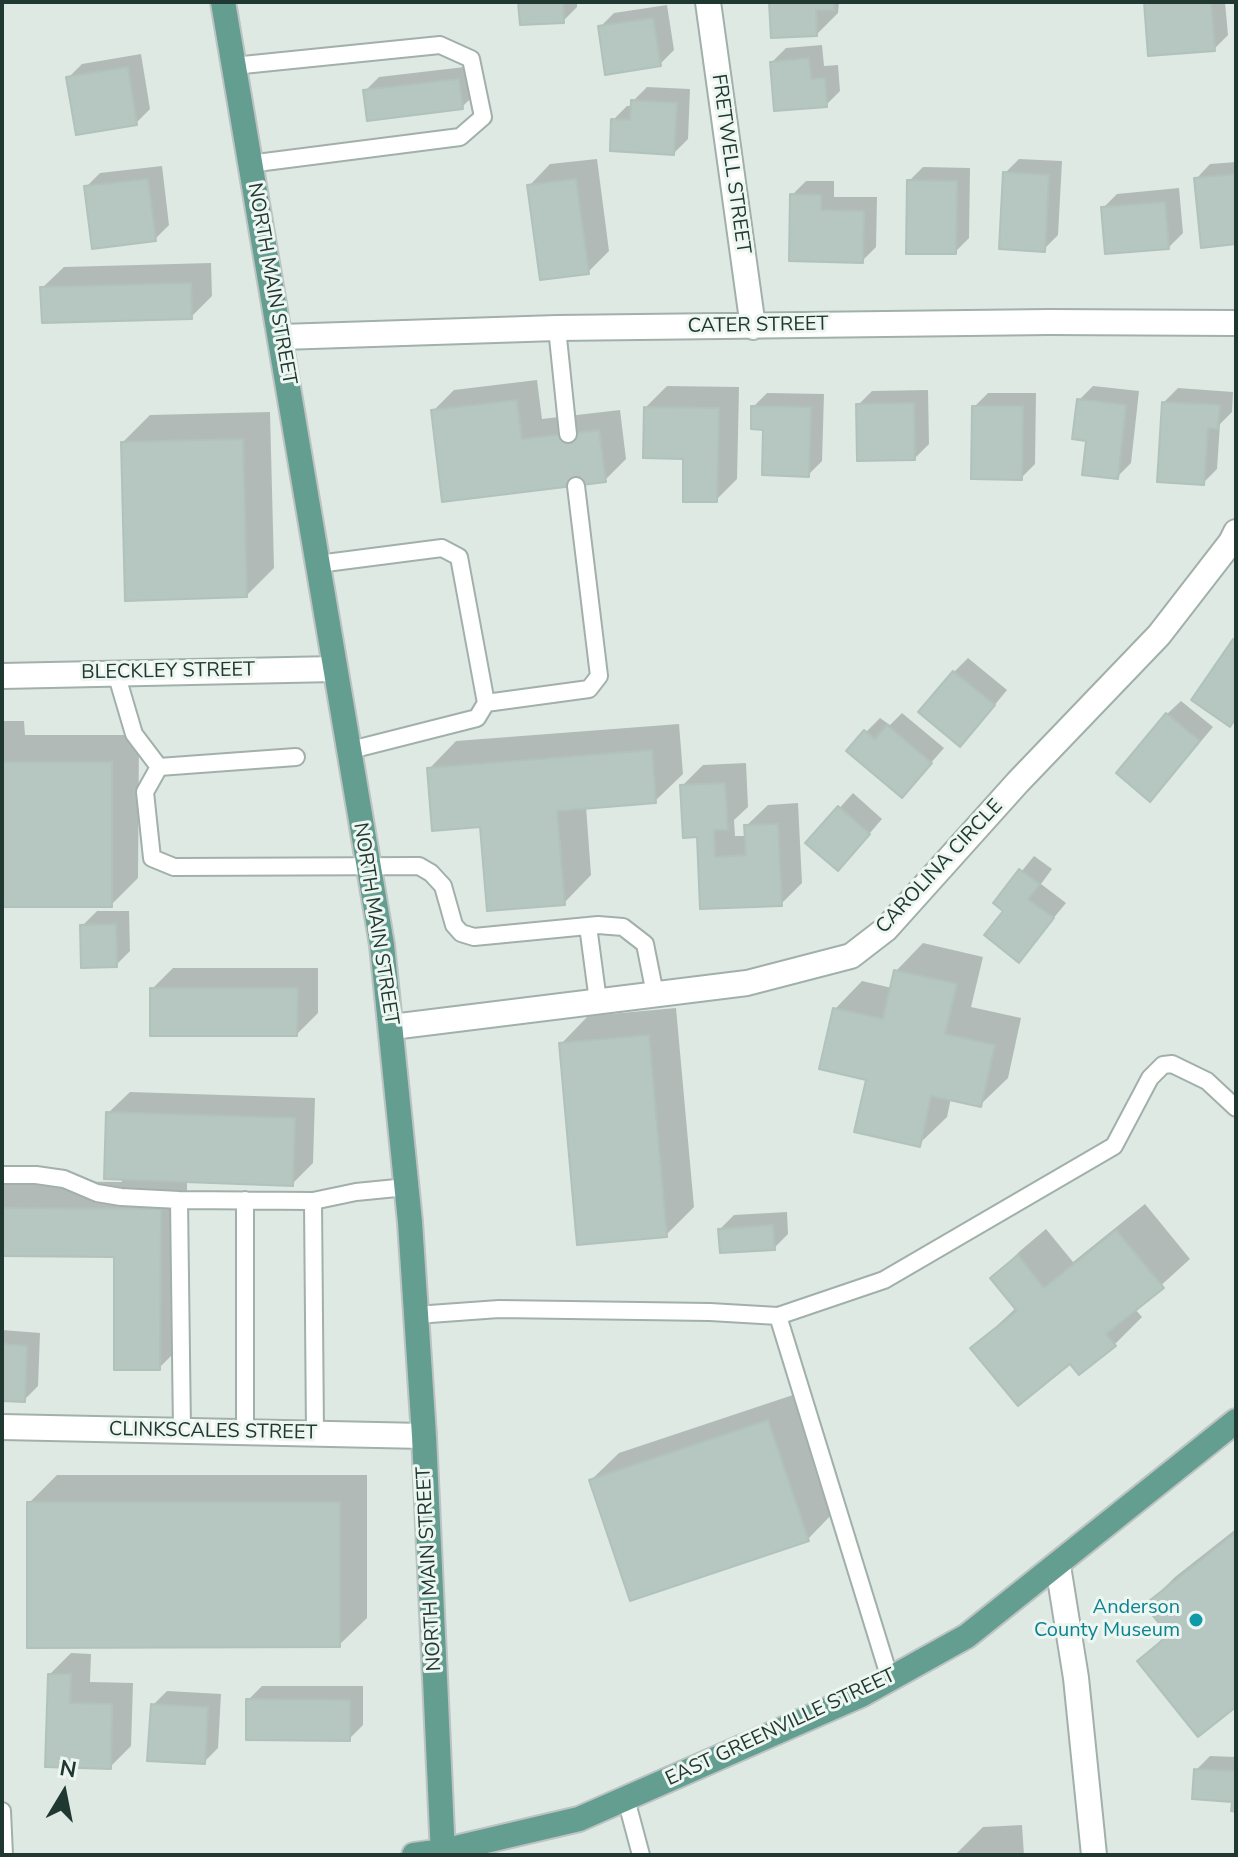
<!DOCTYPE html>
<html>
<head>
<meta charset="utf-8">
<style>
  body { margin:0 }
  #map { position:relative; width:1238px; height:1857px; overflow:hidden; background:#dee9e4; font-family:"Nunito Sans",sans-serif }
  canvas { display:block }
  .frame { position:absolute; inset:0; border:4px solid #203832; pointer-events:none }
  .north { position:absolute; left:24px; top:1753px; width:80px; height:80px; -webkit-text-stroke:6px #eef6f2; paint-order:stroke; rotate:10deg; font-size:22px; font-weight:700; line-height:32px; text-align:center; color:#203832 }
  .north::after { content:''; display:block; margin:auto; width:28px; height:36px; background:#203832; clip-path:polygon(50% 0,100% 100%,50% 72%,0 100%) }
</style>
</head>
<body>
<div id="map">
<canvas width="1238" height="1857"></canvas>
<div class="frame"></div>
<div class="north">N</div>
</div>
<script>
const context = document.querySelector('canvas').getContext('2d');
context.lineJoin = 'round';
function fill(path, color) { context.fillStyle = color; context.fill(path, 'evenodd'); }
const toPath = rows => new Path2D(rows.map(r => 'M' + r).join(''));
function stroke(path, color, width, dash) { context.strokeStyle = color; context.lineWidth = width; context.lineCap = dash ? 'butt' : 'round'; context.setLineDash(dash || []); context.stroke(path); }
function label(font, color, halo, rows, align = 'center') {
  context.font = font + ' "Nunito Sans",sans-serif'; context.lineWidth = 6; context.setLineDash([]); context.textBaseline = 'middle'; context.strokeStyle = halo; context.fillStyle = color; for (const [text, x, y, turn = 0] of rows) {
    context.save(); context.translate(x, y); context.rotate((+turn || 0) * Math.PI / 180); context.textAlign = isNaN(turn) ? turn : align; if (halo) context.strokeText(text, 0, 0); context.fillText(text, 0, 0); context.restore();
  }
}
const shadow = toPath([
  [520,2,577,2,577,7,563,21],
  [770,2,839,2,838,13,817,34],
  [1146,2,1225,2,1228,35,1214,49],
  [667,5,674,50,660,64,600,27,614,13],
  [822,45,824,66,838,65,840,91,826,105,772,62,786,48],
  [141,54,150,109,136,123,68,78,82,64],
  [473,66,476,93,462,107,365,91,379,77],
  [647,87,690,89,688,139,674,153,613,120,627,106,633,106,633,101],
  [597,159,609,251,588,272,529,186,550,164],
  [1019,159,1062,161,1058,235,1044,249,1005,173],
  [1236,162,1236,242,1196,179,1210,164],
  [162,166,169,225,155,239,86,187,100,173],
  [923,167,970,168,969,238,955,252,909,181],
  [806,181,834,181,834,197,877,197,876,247,862,261,792,195],
  [1179,188,1183,233,1169,247,1103,208,1117,194],
  [211,263,212,296,191,317,42,288,64,267],
  [537,380,542,419,620,410,626,459,605,480,433,411,454,390],
  [667,386,739,387,737,479,716,500,646,407],
  [1093,386,1139,391,1131,463,1117,477,1088,439,1079,400],
  [1178,388,1233,392,1232,412,1220,424,1217,469,1203,483,1164,402],
  [928,390,929,444,915,458,858,405,872,391],
  [767,393,824,394,822,461,808,475,765,428,753,407],
  [988,393,1036,393,1035,464,1021,478,974,407],
  [270,412,274,568,247,595,123,442,150,415],
  [968,658,1007,690,974,730,954,672],
  [1181,701,1213,727,1164,785,1167,714],
  [902,713,944,748,915,781,866,732,880,718,890,725],
  [2,721,24,721,25,735,139,735,138,878,111,905,5,905,2,908],
  [679,724,683,774,655,801,586,806,591,875,564,903,429,769,456,741],
  [746,763,748,807,734,820,735,836,747,836,746,826,768,805,798,803,802,883,781,904,702,907,699,835,682,786,703,765],
  [853,793,882,819,851,855,808,843],
  [1034,856,1052,869,1041,884,1066,903,1019,960,1006,910,996,903],
  [97,911,129,911,130,951,116,965,83,925],
  [923,943,983,957,971,1007,1021,1018,1008,1078,980,1105,951,1098,947,1117,919,1144,868,1078,835,1009,862,981,892,988,896,971],
  [173,968,318,968,318,1013,297,1034,152,989],
  [676,1008,694,1207,666,1235,561,1044,588,1016],
  [130,1092,315,1098,313,1163,292,1184,187,1180,187,1340,159,1368,116,1255,2,1254,2,1181,122,1182,108,1113],
  [1145,1204,1190,1259,1135,1309,1142,1317,1114,1345,1070,1361,973,1348,1017,1307,993,1278,1020,1251,1046,1229,1073,1262],
  [787,1212,788,1234,774,1248,720,1229,734,1215],
  [2,1330,40,1333,38,1386,24,1400,2,1399],
  [796,1394,835,1511,808,1539,591,1480,619,1453],
  [57,1475,367,1475,367,1618,339,1645,29,1503],
  [1236,1529,1236,1705,1139,1661,1169,1632,1147,1605,1175,1577],
  [71,1653,91,1654,90,1682,133,1683,131,1746,110,1767,50,1674],
  [262,1686,363,1686,363,1725,349,1739,248,1700],
  [167,1691,221,1694,218,1748,204,1762,153,1705],
  [1210,1756,1236,1757,1236,1810,1234,1800,1196,1770],
  [1022,1825,1024,1855,955,1855,983,1827]
]);
const building = toPath([
  [518,2,563,2,564,23,520,25,518,2],
  [767,2,834,2,834,10,816,10,817,36,771,38,769,3,767,2],
  [1144,2,1211,2,1215,51,1148,56,1144,2],
  [653,18,661,66,605,75,598,26,653,18],
  [809,58,811,79,825,78,827,107,774,111,770,62,809,58],
  [128,67,137,125,76,135,66,77,128,67],
  [459,79,463,109,367,121,363,90,459,79],
  [631,100,677,103,674,155,610,151,611,119,630,120,631,100],
  [1003,172,1049,175,1045,252,999,249,1003,172],
  [1236,174,1236,244,1201,248,1194,178,1236,174],
  [148,179,156,241,92,249,84,186,148,179],
  [576,179,589,274,540,280,527,185,576,179],
  [907,180,957,181,956,254,906,254,907,180],
  [790,194,821,195,821,210,864,211,863,263,789,261,790,194],
  [1165,202,1169,249,1105,254,1101,207,1165,202],
  [191,283,192,319,42,323,40,287,191,283],
  [1077,399,1126,405,1118,479,1082,475,1086,441,1072,439,1077,399],
  [517,400,522,439,599,430,606,482,442,502,431,410,517,400],
  [1162,402,1220,405,1218,429,1208,428,1204,485,1157,482,1162,402],
  [914,403,915,460,857,461,856,404,914,403],
  [751,406,811,407,809,477,762,475,763,430,751,429,751,406],
  [972,406,1023,406,1022,480,971,479,972,406],
  [644,407,719,408,717,502,683,502,683,459,643,458,644,407],
  [243,439,247,597,125,601,121,442,243,439],
  [1233,639,1236,641,1236,718,1230,727,1191,700,1233,639],
  [953,671,995,705,960,747,918,712,953,671],
  [1166,713,1200,741,1150,802,1116,773,1166,713],
  [887,725,932,763,902,798,846,751,864,730,875,739,887,725],
  [652,750,656,803,557,811,565,905,487,911,480,827,432,831,427,768,652,750],
  [2,762,112,762,112,907,2,907,2,762],
  [725,783,728,830,714,830,715,857,746,855,744,825,778,824,782,906,700,909,697,837,683,838,680,785,725,783],
  [838,806,870,834,838,871,805,843,838,806],
  [1019,869,1040,884,1028,899,1054,918,1019,963,984,935,1003,911,993,903,1019,869],
  [116,924,117,967,81,968,80,925,116,924],
  [894,970,957,984,945,1034,995,1045,981,1107,931,1096,920,1147,854,1132,866,1080,819,1069,833,1008,883,1019,894,970],
  [150,988,298,988,297,1036,150,1036,150,988],
  [649,1035,667,1237,577,1245,559,1043,649,1035],
  [106,1112,295,1118,293,1186,104,1179,106,1112],
  [2,1208,161,1209,160,1370,114,1370,114,1257,2,1256,2,1208],
  [773,1225,775,1250,720,1253,718,1229,773,1225],
  [1116,1230,1164,1288,1106,1334,1116,1346,1079,1375,1070,1364,1018,1406,970,1348,1017,1311,990,1278,1018,1255,1044,1288,1116,1230],
  [2,1344,27,1346,25,1402,2,1401,2,1344],
  [768,1420,809,1541,630,1601,589,1480,768,1420],
  [27,1502,340,1502,340,1647,27,1648,27,1502],
  [1236,1532,1236,1707,1198,1737,1137,1661,1169,1635,1144,1605,1236,1532],
  [48,1674,71,1674,70,1703,112,1704,111,1769,45,1767,48,1674],
  [246,1699,350,1700,350,1741,246,1740,246,1699],
  [151,1704,208,1707,205,1764,147,1761,151,1704],
  [1194,1769,1236,1771,1236,1812,1231,1811,1232,1802,1192,1799,1194,1769]
]);
const service = toPath([
  [233,66,440,45,471,59,483,117,460,137,249,164],
  [557,328,568,434],
  [318,564,442,548,459,557,486,703,477,718,347,751],
  [116,673,134,734,159,767,296,757],
  [486,703,589,689,599,676,576,486],
  [159,767,145,792,152,858,174,867,419,866,431,873,443,886,454,925,461,933,474,937,598,925,623,927,645,944,655,994],
  [588,926,598,1001],
  [2,1175,36,1175,64,1179,97,1193,121,1197,179,1200,313,1201,356,1192,407,1187],
  [179,1200,182,1431],
  [313,1201,315,1434],
  [416,1315,499,1309,710,1312,778,1316,884,1280,1114,1146,1150,1078,1163,1065,1172,1064,1207,1081,1236,1108],
  [778,1316,890,1679],
  [245,1432,245,1200],
  [626,1799,641,1855],
  [2,1811,4,1855]
]);
const minor = toPath([
  [708,2,753,327],
  [281,337,557,328,1049,322,1236,323],
  [392,1027,747,983,851,956,886,929,1018,782,1159,635,1231,542,1236,532],
  [2,1427,424,1436]
]);
const tertiary = toPath([
  [2,676,335,669],
  [1058,1566,1076,1678,1094,1855]
]);
const primary = toPath([
  [223,2,382,945,410,1222,424,1436,443,1855],
  [414,1855,443,1851,579,1819,861,1695,967,1636,1236,1421]
]);
const markers = [
  [1196,1620,8,"#0f9aa8"]
];
const streetNames = [
  ["FRETWELL STREET",730,164,82],
  ["NORTH MAIN STREET",271,284,80],
  ["CATER STREET",758,326,-1],
  ["BLECKLEY STREET",168,672,-1],
  ["CAROLINA CIRCLE",940,867,-47],
  ["NORTH MAIN STREET",375,924,81],
  ["CLINKSCALES STREET",213,1432,1],
  ["NORTH MAIN STREET",430,1569,-93],
  ["EAST GREENVILLE STREET",781,1728,-25]
];
const cultureNames = [
  ["Anderson",1180,1608],
  ["County Museum",1180,1631]
];
fill(shadow, '#0003');
fill(building, '#b6c6c0');
stroke(building, '#b0c2bb', 2);
stroke(service, '#a1b0ab', 20);
stroke(minor, '#a1b0ab', 28);
stroke(tertiary, '#a1b0ab', 28);
stroke(primary, '#bcc3c2', 28);
stroke(service, '#fff', 16);
stroke(minor, '#fff', 24);
stroke(tertiary, '#fff', 24);
stroke(primary, '#639e90', 24);
for (const [x, y, r, color] of markers) { const dot = new Path2D(); dot.arc(x, y, r, 0, 2 * Math.PI); context.fillStyle = color; context.fill(dot); stroke(dot, '#eef6f2', 3); }
label('20px', '#203832', '#eef6f2', streetNames);
label('20px', '#0d838f', '#eef6f2', cultureNames, 'right');
</script>
</body>
</html>
